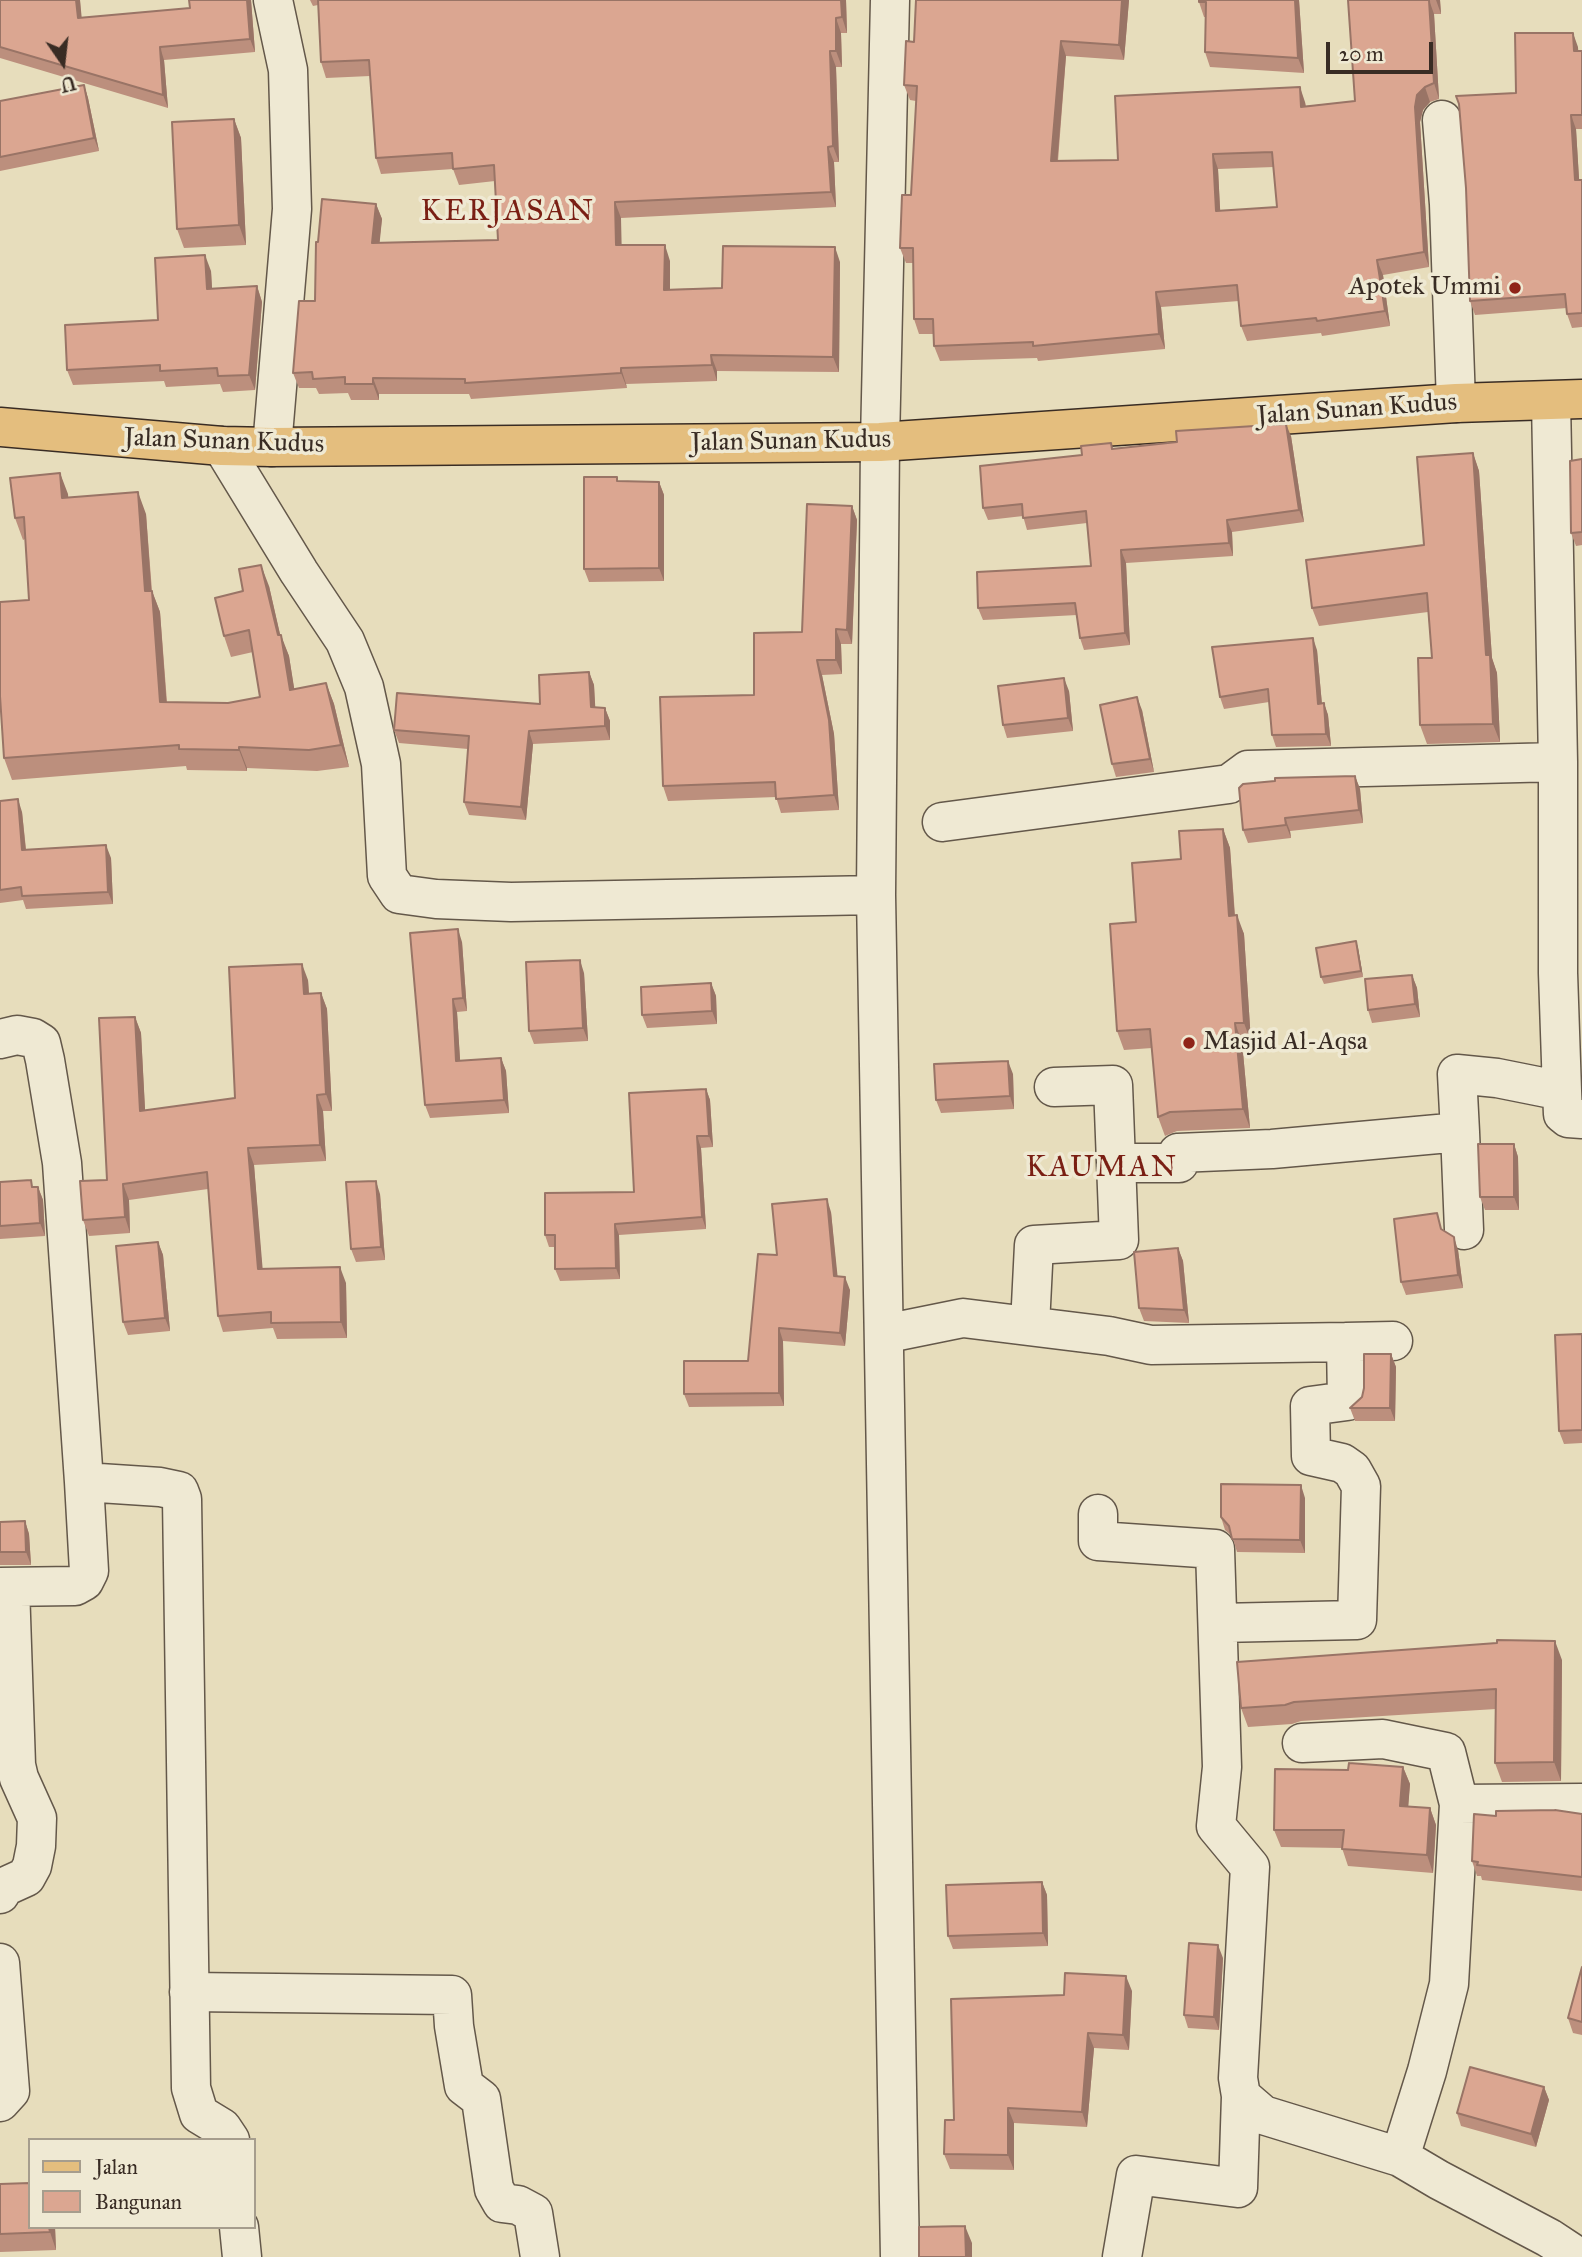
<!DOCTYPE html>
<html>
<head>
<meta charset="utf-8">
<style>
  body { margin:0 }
  #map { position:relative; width:1582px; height:2257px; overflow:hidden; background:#e7ddbc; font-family:"IM FELL Great Primer",serif }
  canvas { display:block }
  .legend { position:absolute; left:28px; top:2138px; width:228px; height:91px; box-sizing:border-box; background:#efe9d3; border:2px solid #a69d8d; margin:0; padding:9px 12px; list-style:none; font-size:21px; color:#392c24 }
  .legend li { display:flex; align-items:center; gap:14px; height:35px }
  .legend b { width:35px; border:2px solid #a69d8d }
  .north { position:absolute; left:28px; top:28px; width:70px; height:70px; -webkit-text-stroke:5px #efe9d3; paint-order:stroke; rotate:166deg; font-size:19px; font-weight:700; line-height:28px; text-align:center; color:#392c24 }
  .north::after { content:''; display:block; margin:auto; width:24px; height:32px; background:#392c24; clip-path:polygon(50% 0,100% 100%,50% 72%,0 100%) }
  .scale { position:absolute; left:1326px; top:42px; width:107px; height:32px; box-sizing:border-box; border:4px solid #392c24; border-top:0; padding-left:9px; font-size:21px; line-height:24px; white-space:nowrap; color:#392c24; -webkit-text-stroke:5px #efe9d3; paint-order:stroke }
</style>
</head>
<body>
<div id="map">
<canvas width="1582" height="2257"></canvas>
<ul class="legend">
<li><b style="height:9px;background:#e4be7e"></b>Jalan</li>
<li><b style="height:19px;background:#dba691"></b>Bangunan</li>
</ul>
<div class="north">U</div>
<div class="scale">20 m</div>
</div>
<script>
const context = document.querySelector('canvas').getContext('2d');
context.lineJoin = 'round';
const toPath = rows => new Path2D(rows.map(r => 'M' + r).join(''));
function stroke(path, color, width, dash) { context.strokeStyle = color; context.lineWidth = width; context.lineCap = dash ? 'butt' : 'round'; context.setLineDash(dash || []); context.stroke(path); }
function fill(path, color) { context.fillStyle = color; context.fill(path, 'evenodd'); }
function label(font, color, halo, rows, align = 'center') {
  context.font = font + ' "IM FELL Great Primer",serif'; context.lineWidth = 7; context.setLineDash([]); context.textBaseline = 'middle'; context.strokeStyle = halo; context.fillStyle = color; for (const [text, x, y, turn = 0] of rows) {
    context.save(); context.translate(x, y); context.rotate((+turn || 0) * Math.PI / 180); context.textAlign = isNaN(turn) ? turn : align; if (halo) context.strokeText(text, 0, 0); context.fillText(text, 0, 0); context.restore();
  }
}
const minor = toPath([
  [890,0,880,442,876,895,900,2257],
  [1442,120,1449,204,1456,403],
  [1551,401,1558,762,1558,973,1562,1091,1563,1114,1568,1118,1582,1119],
  [222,446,299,572,345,641,364,687,381,764,387,876,399,894,436,899,511,902,876,895],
  [272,447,292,209,288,70,273,0],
  [942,822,1229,784,1248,770,1558,762],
  [0,1039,17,1035,33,1038,41,1043,45,1060,62,1163,84,1482,160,1487,179,1491,182,1499,191,2088,199,2114,222,2128,230,2140],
  [1460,1132,1464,1230],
  [1116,1163,1179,1163,1178,1153,1272,1149,1460,1132,1457,1074,1497,1078,1562,1091],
  [1030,1325,1034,1245,1119,1240,1113,1085,1054,1087],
  [884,1334,963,1318,1109,1336,1151,1345,1346,1342,1347,1401,1310,1406,1311,1456,1342,1463,1352,1470,1361,1486,1357,1620,1219,1623],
  [1346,1342,1393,1341],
  [1098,1514,1098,1541,1215,1549,1222,1767,1216,1826,1250,1867,1238,2078,1241,2096,1238,2188,1136,2175,1122,2257],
  [0,1587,75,1586,84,1581,89,1571,84,1482],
  [1302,1743,1383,1739,1446,1752,1459,1804,1449,1984,1427,2071,1400,2157],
  [1459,1804,1582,1803],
  [0,1894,4,1887,26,1877,32,1866,36,1846,37,1818,19,1778,16,1765,10,1587],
  [0,1963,10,2091,0,2102],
  [189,1992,452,1995,454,2026,464,2086,481,2099,494,2189,502,2203,518,2205,533,2213,540,2257],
  [1241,2096,1263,2115,1400,2157,1439,2180,1549,2238,1578,2257],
  [239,2227,242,2257]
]);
const major = toPath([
  [0,427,222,446,272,447,880,442,1456,403,1582,399]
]);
const wall = toPath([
  [0,0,80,0,81,18,190,8,251,0,255,52,164,60,168,108,0,58],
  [310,0,846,0,847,33,841,33,842,67,836,67,839,162,834,162,836,207,621,218,621,245,670,261,670,289,722,288,840,262,839,372,717,371,717,381,626,384,627,388,471,399,469,394,379,394,379,400,351,400,348,393,319,394,316,388,299,388,293,373,315,301,318,242,376,204,382,219,379,243,498,240,495,181,459,185,453,169,381,174,376,158,370,76,326,78,321,62,318,5,313,6],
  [916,0,1129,0,1124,60,1066,56,1058,161,1118,160,1305,102,1306,106,1355,101,1348,0,1440,0,1441,14,1434,14,1439,99,1430,102,1423,110,1420,122,1429,267,1383,275,1390,326,1322,336,1321,333,1247,341,1241,326,1239,301,1161,307,1165,349,1038,361,1037,358,940,361,934,346,934,334,919,334,914,319,913,263,906,263,900,248,911,195,916,101,910,100,904,85,914,42],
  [1274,167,1277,207,1220,211,1218,169],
  [1299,0,1304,73,1210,67,1205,52,1206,17,1204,17,1199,2],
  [1573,33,1578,51,1582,51,1582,129,1576,129,1579,180,1582,180,1582,327,1572,328,1567,314,1567,308,1475,315,1470,301,1516,93],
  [84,85,88,98,99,151,0,171,0,101],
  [234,119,241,138,246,245,184,248,177,229],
  [211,271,212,289,257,286,262,302,255,390,223,392,220,384,166,387,164,381,73,385,67,370,158,320],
  [1291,436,1304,522,1232,532,1233,556,1126,563,1130,645,1084,650,1080,638,1077,615,983,620,978,608,1091,566,1087,523,1027,530,1023,516,988,520,983,508,1082,455,1111,443,1113,449],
  [1473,453,1479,471,1492,658,1497,673,1500,742,1427,744,1420,725,1432,658,1428,612,1319,626,1312,608,1424,545],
  [1582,459,1582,545,1576,546,1571,533],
  [60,473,68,498,146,514,152,591,160,612,167,702,228,703,260,697,253,652,231,657,224,636,269,586,280,635,289,656,294,689,326,683,334,704,349,767,317,771,247,768,247,771,187,770,186,766,12,780,4,758,29,600,25,539,23,540,15,518],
  [619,481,659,482,664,495,664,581,589,582,584,569],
  [852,506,857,520,852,644,841,644,842,674,822,675,834,734,839,810,781,813,776,797,668,801,663,786,754,695,802,632],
  [1317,650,1322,704,1324,703,1328,715,1331,746,1276,747,1272,735,1269,702,1224,709,1220,697],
  [589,672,594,685,595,708,605,708,610,721,610,740,533,744,526,820,469,815,464,802,468,749,399,743,394,730,540,704],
  [1069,691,1073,731,1007,738,1003,725],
  [1142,710,1154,772,1116,777,1112,764],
  [1355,776,1360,789,1363,823,1290,831,1291,838,1248,843,1243,830],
  [0,801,22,812,26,849,111,858,113,904,26,909,23,900,0,903],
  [1223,829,1230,848,1235,915,1244,934,1251,1042,1242,1042,1250,1128,1177,1131,1165,1136,1158,1117,1152,1048,1124,1050,1117,1031,1136,922,1181,859],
  [1356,941,1358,948,1363,977,1324,984,1321,977],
  [462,942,467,1011,457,1012,460,1061,501,1058,506,1071,509,1113,430,1118,425,1105],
  [584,973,588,1041,534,1044,529,1031],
  [1412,975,1417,988,1420,1017,1372,1023,1368,1010],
  [308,980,309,994,321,993,327,1009,332,1111,323,1111,326,1161,254,1165,262,1269,346,1283,347,1338,277,1339,273,1328,223,1332,218,1316,208,1189,129,1200,130,1233,89,1236,83,1220,107,1180,135,1017,141,1033,145,1111,235,1098],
  [711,983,716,996,717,1024,647,1028,642,1015],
  [1013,1074,1014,1109,941,1113,936,1100],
  [706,1089,710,1100,713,1147,701,1148,706,1229,619,1235,620,1279,560,1281,555,1269,555,1247,549,1247,545,1235,634,1192],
  [1514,1144,1518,1157,1519,1210,1485,1210,1480,1197],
  [0,1182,38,1187,43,1200,45,1236,0,1239],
  [380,1194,385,1260,356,1262,351,1249],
  [831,1212,837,1277,850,1290,845,1346,783,1341,784,1406,689,1407,684,1394,748,1361,777,1255],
  [158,1242,163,1255,170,1331,128,1335,123,1322],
  [1178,1248,1183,1261,1189,1323,1144,1321,1139,1308],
  [1458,1250,1463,1288,1406,1295,1401,1282],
  [1582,1334,1582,1443,1564,1444,1559,1431],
  [1391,1354,1396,1367,1395,1421,1355,1421,1350,1408,1362,1397],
  [1305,1498,1305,1553,1237,1552,1232,1536,1225,1530,1221,1517],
  [25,1521,29,1534,31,1565,0,1565,0,1522],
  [1562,1660,1561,1781,1502,1782,1495,1763,1496,1709,1301,1721,1292,1724,1248,1727,1241,1708],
  [1403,1767,1410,1784,1408,1806,1430,1808,1436,1825,1433,1873,1348,1866,1342,1848,1281,1847,1274,1830,1348,1770],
  [1582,1814,1582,1891,1482,1880,1481,1876,1477,1876,1472,1861,1496,1816],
  [1042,1882,1047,1895,1048,1946,953,1949,948,1936],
  [1223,1958,1219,2030,1188,2028,1184,2015],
  [1582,1967,1582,2035,1573,2033,1568,2018],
  [1132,1991,1129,2050,1094,2048,1087,2127,1014,2123,1014,2170,950,2169,944,2154,954,2120,1064,1995],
  [1544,2087,1549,2100,1536,2147,1461,2126,1457,2113],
  [0,2184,55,2227,56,2250,0,2252]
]);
const shadedWall = toPath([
  [76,0,80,0,83,31,78,18],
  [247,0,251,0,255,52,250,39],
  [841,0,846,0,847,33,842,17],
  [1122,0,1129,0,1124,60,1119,45],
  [1295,0,1299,0,1304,73,1298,58],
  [1429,0,1434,14,1439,99,1434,83],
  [1436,0,1440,0,1441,14],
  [836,18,841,33,842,67,836,51],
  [1573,33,1578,47,1579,65,1574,51],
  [1061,41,1066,56,1056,177,1051,161],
  [160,47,164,60,168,108,163,95],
  [830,51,836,67,839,162,833,146],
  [84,85,88,98,99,151,94,138],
  [1300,87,1305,102,1307,122,1301,107],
  [1425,87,1430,102,1423,110,1420,122,1429,267,1424,252,1415,107,1417,95],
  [1571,115,1576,129,1580,194,1575,180],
  [234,119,241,138,246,245,239,225],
  [828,147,834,162,836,207,831,192],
  [1213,154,1218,169,1221,226,1216,211],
  [615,202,621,218,622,261,616,245],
  [376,204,382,219,378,259,372,243],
  [665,245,670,261,670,305,664,290],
  [835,247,840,262,839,372,833,357],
  [205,255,211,271,213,305,207,289],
  [1377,260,1383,275,1390,326,1385,311],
  [257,286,262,302,255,390,249,375],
  [1156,292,1161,307,1165,349,1159,334],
  [711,355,717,371,717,381,712,365],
  [621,368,626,384,627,388,621,373],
  [373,378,379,394,379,400,373,384],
  [1286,424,1291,436,1304,522,1299,510],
  [1473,453,1479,471,1492,658,1497,673,1500,742,1493,724,1486,655],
  [60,473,68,494,70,520,62,498],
  [659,482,664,495,664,581,659,568],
  [138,492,146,514,153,613,145,591],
  [852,506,857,520,852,644,847,630],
  [1227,520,1232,532,1233,556,1229,543],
  [1121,550,1126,563,1130,645,1125,633],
  [261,565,269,586,283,647,281,635,289,656,298,712,290,690],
  [152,591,160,612,168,723,160,702],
  [836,629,841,644,842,674,836,660],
  [1313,638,1317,650,1323,716,1318,704],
  [817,660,822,675,834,734,839,810,834,795],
  [589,672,594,685,596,720,591,707],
  [1064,678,1069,691,1073,731,1068,718],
  [326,683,334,704,349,767,341,745],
  [1137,697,1142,710,1154,772,1150,759],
  [1324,703,1328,715,1331,746,1326,734],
  [605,708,610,721,610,740,605,726],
  [529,731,533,744,526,820,521,807],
  [239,747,247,768,247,771,239,750],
  [1355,776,1360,789,1363,823,1359,810],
  [18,799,22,812,27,862,22,850],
  [1285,818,1290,831,1291,838,1286,825],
  [1223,829,1230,848,1236,935,1229,916],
  [106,845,111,858,113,904,108,892],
  [1237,915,1244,934,1251,1042,1244,1023],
  [458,929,462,942,467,1011,463,998],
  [1356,941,1358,948,1363,977,1361,971],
  [580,960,584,973,588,1041,583,1028],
  [302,964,308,980,310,1010,304,994],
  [1412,975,1417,988,1420,1017,1415,1004],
  [711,983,716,996,717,1024,712,1011],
  [321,993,327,1009,332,1111,326,1094],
  [453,999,457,1012,461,1074,456,1061],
  [135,1017,141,1033,146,1127,140,1111],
  [1235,1023,1242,1042,1250,1128,1243,1109],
  [501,1058,506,1071,509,1113,504,1100],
  [1008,1061,1013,1074,1014,1109,1010,1096],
  [706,1089,710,1100,713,1147,709,1136],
  [317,1095,323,1111,326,1161,320,1145],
  [697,1136,701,1148,706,1229,702,1217],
  [1514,1144,1518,1157,1519,1210,1514,1197],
  [248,1148,254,1165,264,1285,258,1269],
  [376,1181,380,1194,385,1260,381,1247],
  [123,1184,129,1200,130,1233,125,1217],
  [38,1187,43,1200,45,1236,40,1223],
  [827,1199,831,1212,839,1290,834,1276],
  [615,1224,619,1235,620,1279,616,1268],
  [1454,1237,1458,1250,1463,1288,1458,1275],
  [158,1242,163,1255,170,1331,165,1318],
  [1178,1248,1183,1261,1189,1323,1184,1310],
  [340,1267,346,1283,347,1338,341,1322],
  [845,1277,850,1290,845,1346,840,1333],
  [779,1328,783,1341,784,1406,779,1393],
  [1391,1354,1396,1367,1395,1421,1390,1408],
  [1301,1485,1305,1498,1305,1553,1300,1540],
  [25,1521,29,1534,31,1565,26,1552],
  [1555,1641,1562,1660,1561,1781,1554,1762],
  [1403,1767,1410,1784,1407,1823,1400,1806],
  [1430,1808,1436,1825,1433,1873,1427,1855],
  [1042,1882,1047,1895,1048,1946,1043,1933],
  [1218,1945,1223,1958,1219,2030,1214,2017],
  [1126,1976,1132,1991,1129,2050,1123,2035],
  [1088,2033,1094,2048,1087,2127,1082,2112],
  [1544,2087,1549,2100,1536,2147,1531,2134],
  [1008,2108,1014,2123,1014,2170,1008,2155],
  [965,2226,972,2243,972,2257,966,2257],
  [49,2227,55,2227,56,2250,50,2232]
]);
const building = toPath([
  [0,0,76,0,78,18,190,8,189,0,247,0,250,39,160,47,163,95,0,47,0,0],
  [318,0,841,0,842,17,836,18,836,51,830,51,833,146,828,147,831,192,615,202,616,245,665,245,664,290,722,288,723,246,835,247,833,357,711,355,712,365,621,368,621,373,465,383,465,379,373,378,373,384,345,384,345,377,313,379,312,372,293,373,299,301,315,301,316,242,318,242,322,199,376,204,372,243,498,240,494,165,453,169,452,153,376,158,369,60,321,62,318,0],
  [916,0,1122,0,1119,45,1061,41,1051,161,1118,160,1115,96,1300,87,1301,107,1355,101,1348,0,1429,0,1434,83,1425,87,1417,95,1415,107,1424,252,1377,260,1385,311,1317,321,1316,318,1241,326,1237,285,1156,292,1159,334,1033,346,1033,342,934,346,933,319,914,319,913,248,900,248,902,195,911,195,917,86,904,85,906,41,914,42,916,0],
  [1272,152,1277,207,1216,211,1213,154,1272,152],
  [1199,0,1295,0,1298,58,1205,52,1206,2,1199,2,1199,0],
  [1515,33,1573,33,1574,51,1582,51,1582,115,1571,115,1575,180,1582,180,1582,313,1567,314,1565,294,1470,301,1466,188,1459,104,1456,96,1516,93,1515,33],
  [84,85,94,138,0,157,0,101,84,85],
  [234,119,239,225,177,229,172,122,234,119],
  [205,255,207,289,257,286,249,375,218,376,217,368,160,371,160,365,67,370,65,325,158,320,155,258,205,255],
  [1286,424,1299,510,1227,520,1229,543,1121,550,1125,633,1080,638,1075,603,978,608,977,572,1091,566,1086,511,1023,518,1022,504,983,508,980,466,1082,455,1081,446,1111,443,1112,449,1177,442,1176,431,1286,424],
  [1473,453,1486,655,1490,655,1493,724,1420,725,1418,658,1432,658,1427,593,1312,608,1306,560,1424,545,1417,457,1473,453],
  [1582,459,1582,532,1571,533,1570,461,1582,459],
  [60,473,62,498,138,492,145,591,152,591,160,702,228,703,260,697,249,630,224,636,215,598,243,591,239,569,261,565,278,635,281,635,290,690,326,683,341,745,309,750,239,747,239,750,179,749,179,745,4,758,0,696,0,602,29,600,24,517,15,518,10,478,60,473],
  [584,477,617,477,617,481,659,482,659,568,584,569,584,477],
  [807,504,852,506,847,630,836,629,836,660,817,660,829,720,834,795,776,799,775,782,663,786,660,697,754,695,754,633,802,632,807,504],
  [1313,638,1318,704,1324,703,1326,734,1272,735,1268,689,1220,697,1212,647,1313,638],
  [589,672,591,707,605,708,605,726,529,731,521,807,464,802,469,736,394,730,397,693,540,704,539,675,589,672],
  [1064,678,1068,718,1003,725,998,686,1064,678],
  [1137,697,1150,759,1112,764,1100,705,1137,697],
  [1355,776,1359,810,1285,818,1286,825,1243,830,1239,788,1243,784,1275,781,1275,778,1355,776],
  [18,799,22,850,106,845,108,892,22,896,21,887,0,890,0,801,18,799],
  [1223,829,1229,916,1237,915,1244,1023,1235,1023,1243,1109,1170,1112,1158,1117,1150,1029,1117,1031,1110,924,1136,922,1132,863,1181,859,1179,831,1223,829],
  [458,929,463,998,453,999,456,1061,501,1058,504,1100,425,1105,410,933,458,929],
  [1356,941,1361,971,1321,977,1316,948,1356,941],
  [580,960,583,1028,529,1031,526,962,580,960],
  [302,964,304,994,321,993,326,1094,317,1095,320,1145,248,1148,258,1269,340,1267,341,1322,271,1323,271,1312,218,1316,207,1172,123,1184,125,1217,83,1220,80,1181,107,1180,99,1018,135,1017,140,1111,235,1098,229,967,302,964],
  [1412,975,1415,1004,1368,1010,1365,979,1412,975],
  [711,983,712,1011,642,1015,641,987,711,983],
  [1008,1061,1010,1096,936,1100,934,1064,1008,1061],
  [706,1089,709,1136,697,1136,702,1217,615,1224,616,1268,555,1269,555,1235,545,1235,545,1193,634,1192,629,1093,706,1089],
  [1478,1144,1514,1144,1514,1197,1480,1197,1478,1144],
  [31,1180,32,1187,38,1187,40,1223,0,1226,0,1182,31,1180],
  [376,1181,381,1247,351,1249,346,1182,376,1181],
  [827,1199,834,1276,845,1277,840,1333,779,1328,779,1393,684,1394,684,1361,748,1361,758,1254,777,1255,772,1204,827,1199],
  [1437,1213,1441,1229,1454,1237,1458,1275,1401,1282,1394,1219,1437,1213],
  [158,1242,165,1318,123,1322,116,1246,158,1242],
  [1178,1248,1184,1310,1139,1308,1134,1252,1178,1248],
  [1582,1334,1582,1430,1559,1431,1555,1335,1582,1334],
  [1364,1354,1391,1354,1390,1408,1350,1408,1362,1397,1364,1388,1364,1354],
  [1221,1484,1301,1485,1300,1540,1232,1539,1229,1526,1221,1517,1221,1484],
  [25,1521,26,1552,0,1552,0,1522,25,1521],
  [1497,1640,1555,1641,1554,1762,1495,1763,1496,1689,1294,1702,1285,1705,1241,1708,1237,1662,1497,1643,1497,1640],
  [1349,1763,1403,1767,1400,1806,1430,1808,1427,1855,1342,1849,1344,1830,1274,1830,1275,1769,1348,1770,1349,1763],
  [1555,1810,1582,1814,1582,1877,1477,1865,1478,1862,1472,1861,1474,1814,1496,1816,1496,1811,1555,1810],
  [1042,1882,1043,1933,948,1936,946,1885,1042,1882],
  [1189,1943,1218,1945,1214,2017,1184,2015,1189,1943],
  [1582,1967,1582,2022,1568,2018,1582,1967],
  [1065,1973,1126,1976,1123,2035,1088,2033,1082,2112,1008,2108,1008,2155,944,2154,945,2120,954,2120,951,1999,1064,1995,1065,1973],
  [1470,2067,1544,2087,1531,2134,1457,2113,1470,2067],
  [30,2183,30,2227,49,2227,50,2232,0,2234,0,2184,30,2183],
  [965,2226,966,2257,919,2257,919,2227,965,2226]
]);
const markers = [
  [1515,288,7,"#8f2418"],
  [1189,1043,7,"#8f2418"]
];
const poiNames = [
  ["Apotek Ummi",1501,288],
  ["Masjid Al-Aqsa",1203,1043,"left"]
];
const streetNames = [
  ["Jalan Sunan Kudus",1357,410,-4],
  ["Jalan Sunan Kudus",224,442,2],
  ["Jalan Sunan Kudus",791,442,-1]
];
const quarterNames = [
  ["KERJASAN",508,213],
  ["KAUMAN",1102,1169]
];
stroke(minor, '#64584a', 41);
stroke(major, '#392c24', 41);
stroke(minor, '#efe9d3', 38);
stroke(major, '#e4be7e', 38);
fill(wall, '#bc8f7d');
fill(shadedWall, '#997466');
fill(building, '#dba691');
stroke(building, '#997466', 2);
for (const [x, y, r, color] of markers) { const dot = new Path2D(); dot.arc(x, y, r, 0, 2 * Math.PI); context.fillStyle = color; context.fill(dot); stroke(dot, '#efe9d3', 2.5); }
label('26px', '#392c24', '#efe9d3', poiNames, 'right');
label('26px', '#392c24', '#efe9d3', streetNames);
context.letterSpacing = '2px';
label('30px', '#7a1f14', '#efe9d3', quarterNames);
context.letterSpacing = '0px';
</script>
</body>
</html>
